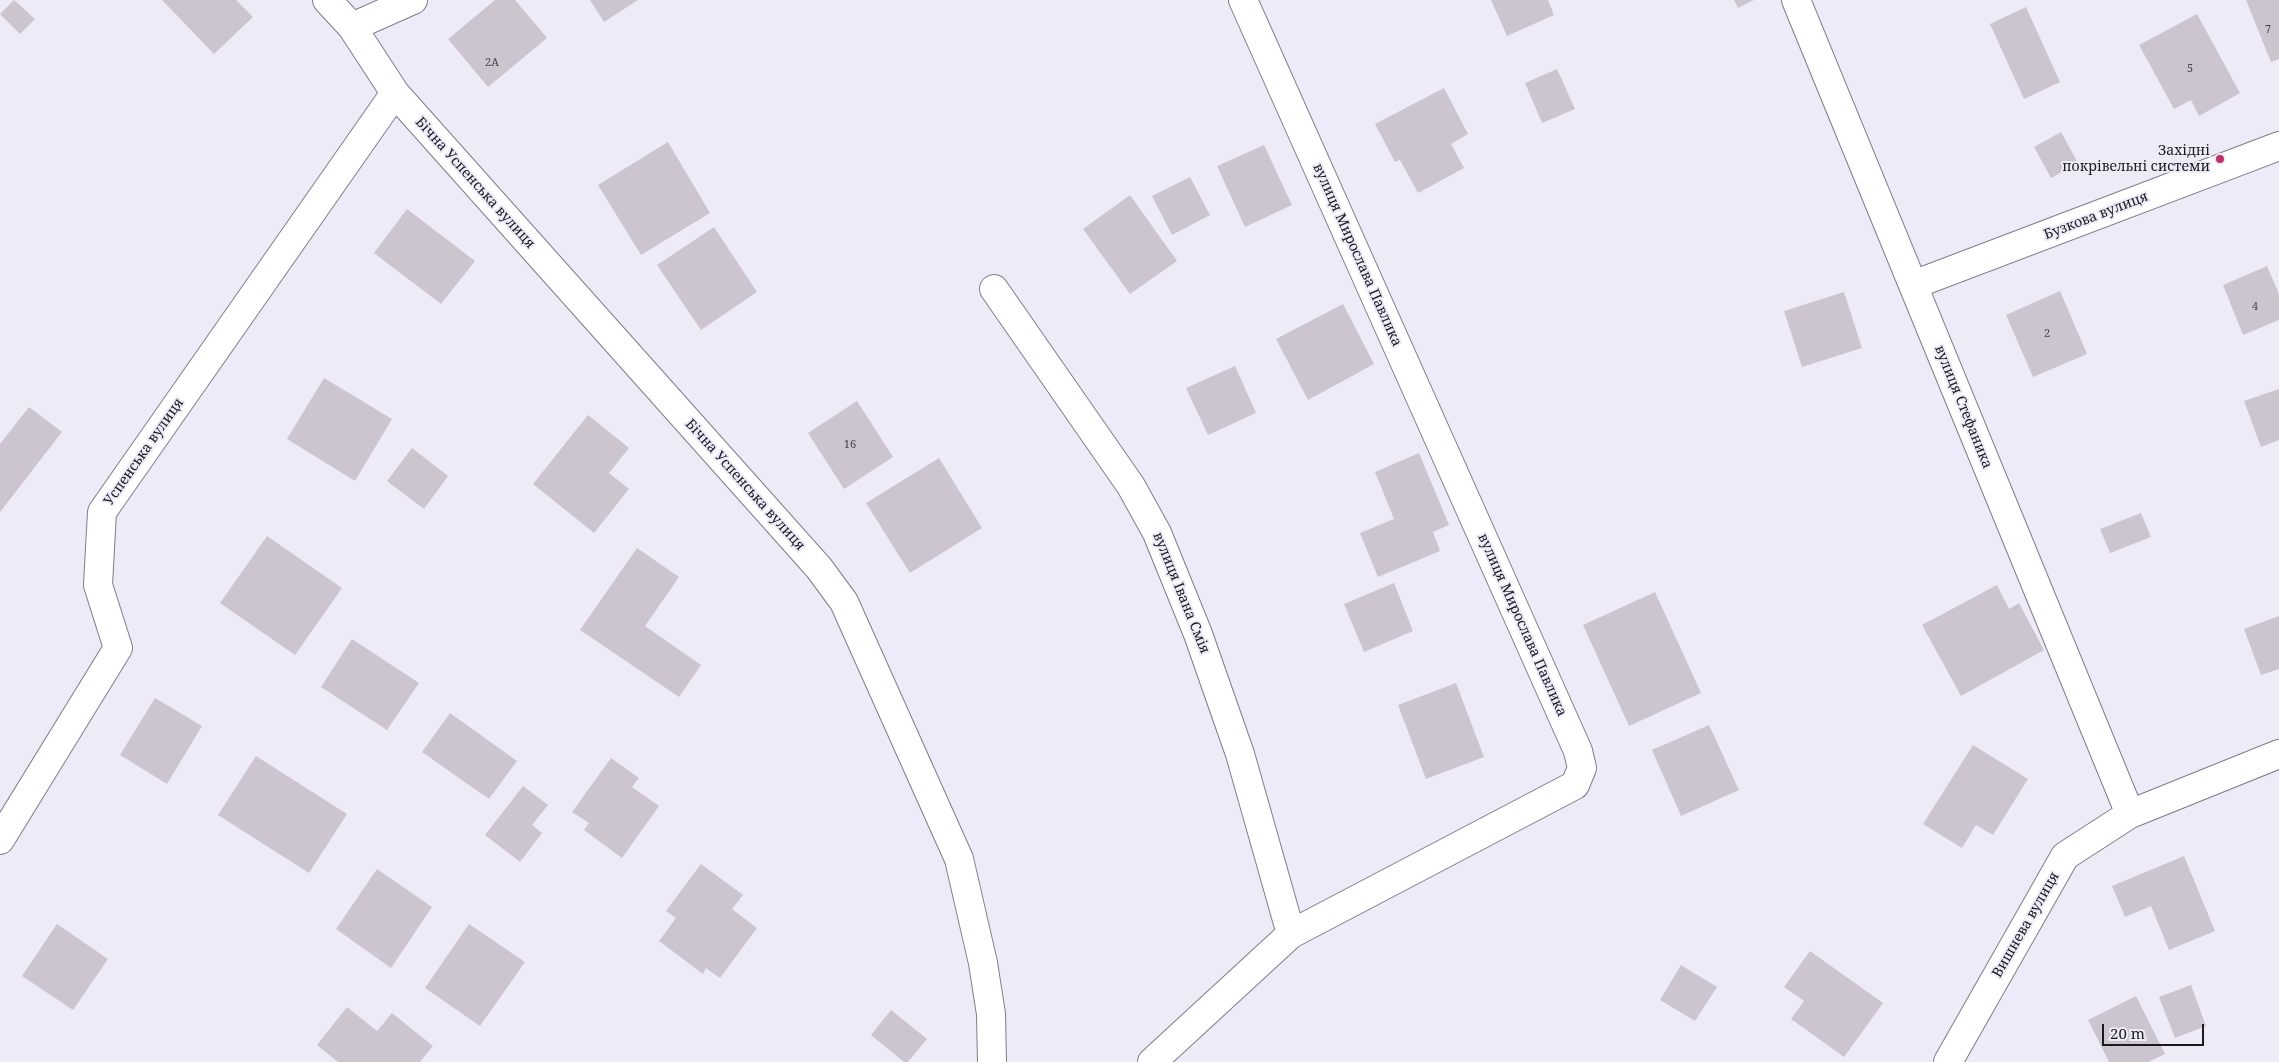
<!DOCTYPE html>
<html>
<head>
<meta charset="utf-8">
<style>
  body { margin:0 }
  #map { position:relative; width:2279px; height:1062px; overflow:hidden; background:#eeebf8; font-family:"Noto Serif",serif }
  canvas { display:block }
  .scale { position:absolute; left:2102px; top:1024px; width:102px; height:22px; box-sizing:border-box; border:2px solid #1c1a1f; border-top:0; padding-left:6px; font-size:15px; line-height:18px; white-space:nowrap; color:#1c1a1f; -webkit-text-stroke:4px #eeebf8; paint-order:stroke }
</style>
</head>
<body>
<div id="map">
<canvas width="2279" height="1062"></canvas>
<div class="scale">20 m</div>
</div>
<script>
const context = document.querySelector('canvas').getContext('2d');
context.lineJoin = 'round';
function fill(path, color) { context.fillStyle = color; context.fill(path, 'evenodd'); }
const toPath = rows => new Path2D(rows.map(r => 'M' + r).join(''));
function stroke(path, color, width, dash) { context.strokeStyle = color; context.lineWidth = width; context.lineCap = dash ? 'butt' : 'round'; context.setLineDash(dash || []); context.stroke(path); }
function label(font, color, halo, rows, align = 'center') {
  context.font = font + ' "Noto Serif",serif'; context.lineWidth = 4; context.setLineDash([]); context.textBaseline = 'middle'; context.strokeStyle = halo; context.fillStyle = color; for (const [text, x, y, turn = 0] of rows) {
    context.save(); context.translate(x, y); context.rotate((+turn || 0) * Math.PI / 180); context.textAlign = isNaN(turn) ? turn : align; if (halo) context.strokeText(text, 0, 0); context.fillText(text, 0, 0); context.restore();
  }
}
const building = toPath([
  [14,0,35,19,20,34,0,14],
  [162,0,236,0,253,17,214,54],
  [495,0,515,0,547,38,488,87,448,39],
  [590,0,638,0,604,22],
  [1491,0,1548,0,1554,15,1507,36],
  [1734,0,1754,0,1738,8],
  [2246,0,2279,0,2279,59,2271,62],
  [2026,7,2060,82,2024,99,1990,24],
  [2197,14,2240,93,2199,116,2191,100,2174,109,2139,45],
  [1557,69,1575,109,1542,123,1525,83],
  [1444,88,1468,134,1451,144,1464,168,1418,193,1400,160,1395,162,1375,124],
  [2061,132,2078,163,2051,178,2034,147],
  [668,142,710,213,641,255,598,185],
  [1264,145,1292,205,1245,227,1217,166],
  [1190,177,1210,215,1172,235,1152,196],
  [1130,195,1177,261,1130,294,1083,229],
  [407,209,475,261,441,304,374,253],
  [714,227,757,292,701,330,657,265],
  [2267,266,2279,294,2279,320,2243,335,2223,285],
  [2060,291,2087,354,2033,377,2006,315],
  [1844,292,1862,348,1802,367,1784,311],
  [1343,304,1374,364,1308,400,1276,339],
  [1235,366,1256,413,1208,435,1186,388],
  [324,378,392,419,355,481,287,439],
  [2279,389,2279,440,2261,447,2244,401],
  [857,401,893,457,844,489,808,433],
  [29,407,62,432,0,512,0,444],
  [588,415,629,448,609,473,629,489,594,533,533,484],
  [412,448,448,476,424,509,387,481],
  [1419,453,1449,525,1433,532,1440,551,1378,577,1360,533,1394,519,1375,472],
  [939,458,982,528,910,573,866,503],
  [2141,513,2151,537,2110,553,2100,529],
  [267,536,342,588,295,655,220,603],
  [637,548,679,577,645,626,701,665,679,697,580,630],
  [1394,583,1413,631,1364,652,1344,604],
  [1997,585,2009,609,2019,603,2044,650,1961,696,1922,625],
  [1655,592,1701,693,1629,726,1583,625],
  [2279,616,2279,669,2261,675,2244,629],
  [352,639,419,683,387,730,321,687],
  [1456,683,1484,757,1426,779,1398,705],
  [155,698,202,726,167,784,120,755],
  [450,713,517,761,489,799,422,752],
  [1709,725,1739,790,1681,816,1652,750],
  [1973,745,2028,779,1993,835,1976,825,1962,848,1923,824],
  [256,756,347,814,309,873,218,815],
  [611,758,639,778,632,787,659,806,622,858,584,830,589,823,572,812],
  [523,786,548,805,532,825,542,833,520,862,485,835],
  [2184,856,2215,931,2169,950,2151,906,2125,917,2112,886],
  [701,864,743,895,732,909,757,928,720,978,706,968,703,974,659,941,676,918,666,911],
  [377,869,432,907,391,968,336,929],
  [57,924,108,959,73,1010,22,976],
  [469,924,525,962,480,1026,425,988],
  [1810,951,1883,1003,1844,1057,1791,1019,1804,1001,1784,987],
  [1681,965,1717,987,1695,1021,1660,1000],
  [2191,985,2206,1026,2175,1038,2159,997],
  [2136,996,2165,1054,2148,1062,2109,1062,2088,1020],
  [347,1007,377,1031,392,1013,433,1046,420,1062,338,1062,317,1045],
  [891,1010,927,1039,908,1062,904,1062,871,1035]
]);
const minor = toPath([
  [327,0,352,27,395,93,819,568,844,602,959,859,983,963,991,1014,992,1062],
  [1796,0,2130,814],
  [352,27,413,0],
  [1913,285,2279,146],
  [994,289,1131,486,1157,533,1198,634,1240,754,1291,934],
  [0,840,118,648,98,585,102,512,395,93],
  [1152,1062,1291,934,1575,785,1582,768,1578,751,1243,0],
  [1948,1062,2065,856,2130,814,2279,754]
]);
const markers = [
  [2220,159,5,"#bd326a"]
];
const numberNames = [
  ["7",2268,30],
  ["2А",492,63],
  ["5",2190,69],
  ["4",2255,307],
  ["2",2047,334],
  ["16",850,445]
];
const poiNames = [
  ["Західні",2210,151],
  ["покрівельні системи",2210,167]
];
const streetNames = [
  ["Бічна Успенська вулиця",475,183,48],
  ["Бузкова вулиця",2096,216,-21],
  ["вулиця Мирослава Павлика",1357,255,66],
  ["вулиця Стефаника",1963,407,68],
  ["Успенська вулиця",144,452,-55],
  ["Бічна Успенська вулиця",745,485,48],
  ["вулиця Івана Смія",1181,593,68],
  ["вулиця Мирослава Павлика",1522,625,66],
  ["Вишнева вулиця",2026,925,-60]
];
fill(building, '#ccc4cf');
stroke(minor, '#807c88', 30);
stroke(minor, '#fff', 28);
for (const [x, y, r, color] of markers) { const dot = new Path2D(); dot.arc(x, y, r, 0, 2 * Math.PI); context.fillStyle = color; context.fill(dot); stroke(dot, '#eeebf8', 2); }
label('11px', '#48444b', null, numberNames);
label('14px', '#1c1a1f', '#eeebf8', poiNames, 'right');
label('14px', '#1c1a1f', '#eeebf8', streetNames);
</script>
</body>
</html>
